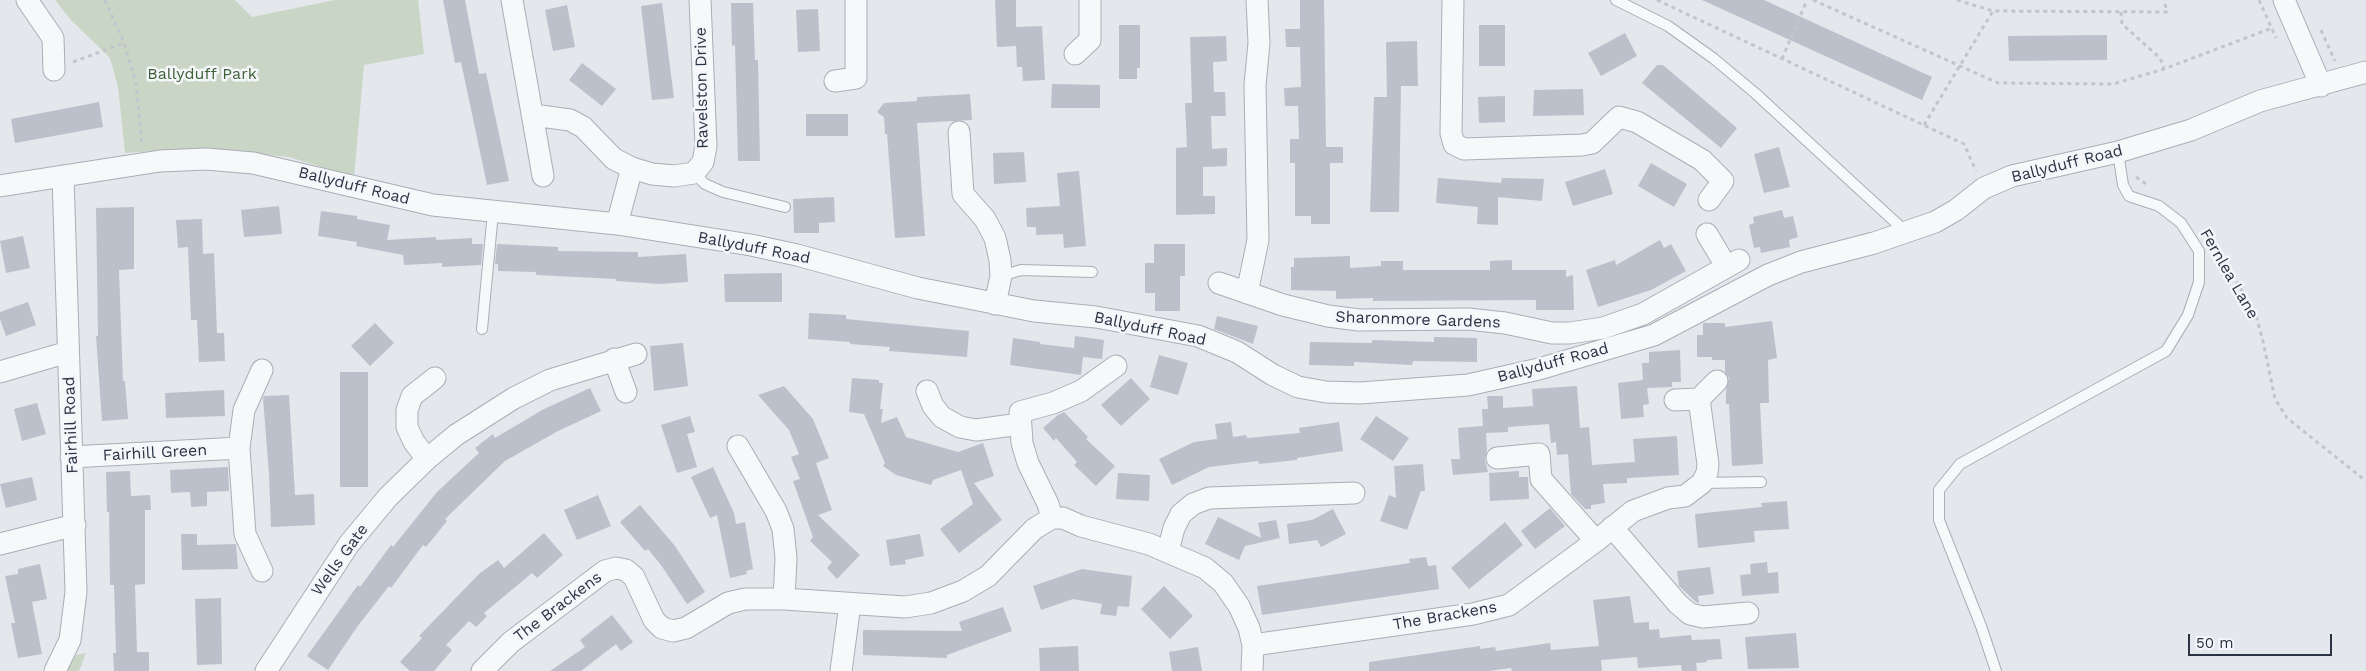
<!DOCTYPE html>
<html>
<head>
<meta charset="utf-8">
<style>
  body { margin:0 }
  #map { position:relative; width:2366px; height:671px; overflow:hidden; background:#e4e7ec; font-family:"Work Sans",sans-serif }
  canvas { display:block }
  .scale { position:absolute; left:2188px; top:634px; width:144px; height:22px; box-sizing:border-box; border:2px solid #2b3445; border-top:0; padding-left:6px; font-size:15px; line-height:18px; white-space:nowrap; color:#2b3445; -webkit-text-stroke:4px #f4f6f9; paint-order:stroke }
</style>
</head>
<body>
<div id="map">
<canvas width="2366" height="671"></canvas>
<div class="scale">50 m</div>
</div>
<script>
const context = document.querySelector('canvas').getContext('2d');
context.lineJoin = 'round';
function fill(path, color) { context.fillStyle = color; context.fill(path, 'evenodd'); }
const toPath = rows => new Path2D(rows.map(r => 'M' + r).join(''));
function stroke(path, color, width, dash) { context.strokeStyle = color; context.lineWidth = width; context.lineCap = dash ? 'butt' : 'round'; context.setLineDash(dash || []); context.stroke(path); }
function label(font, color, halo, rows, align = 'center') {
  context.font = font + ' "Work Sans",sans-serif'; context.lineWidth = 5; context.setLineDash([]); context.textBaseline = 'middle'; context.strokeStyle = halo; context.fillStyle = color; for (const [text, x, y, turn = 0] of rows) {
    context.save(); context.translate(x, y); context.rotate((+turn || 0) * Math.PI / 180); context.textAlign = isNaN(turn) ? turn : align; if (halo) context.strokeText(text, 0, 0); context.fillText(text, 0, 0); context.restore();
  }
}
const green = toPath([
  [55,0,235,0,252,17,335,0,418,0,424,54,364,65,354,177,289,157,196,148,125,153,118,87,110,58,71,20],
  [86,653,79,671,66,671,76,655]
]);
const building = toPath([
  [443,0,465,0,479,74,486,73,509,181,487,185,461,62,455,63],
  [995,0,1016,0,1016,27,1042,26,1045,80,1023,81,1022,67,1017,67,1016,46,997,47],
  [1300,0,1324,0,1326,147,1343,147,1343,163,1330,163,1330,224,1311,224,1311,216,1295,216,1295,163,1290,163,1290,139,1299,139,1298,106,1285,106,1284,88,1301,87,1300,47,1286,47,1285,29,1300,29],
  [1702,0,1764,0,1932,77,1922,100],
  [662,3,674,98,652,100,641,6],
  [731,3,753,3,755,60,758,60,760,161,738,161,735,45,732,46],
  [567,5,575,47,553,51,545,10],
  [818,9,820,51,798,52,796,10],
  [1119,25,1140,25,1140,68,1137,68,1137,79,1119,79],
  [1479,25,1505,25,1505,66,1479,66],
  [1625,33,1637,56,1601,76,1588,53],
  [2107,35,2107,60,2009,61,2008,36],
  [1226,36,1227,61,1213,62,1214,92,1225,92,1226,116,1211,116,1212,149,1227,148,1227,166,1203,167,1203,196,1215,196,1215,214,1176,215,1176,148,1187,147,1185,103,1192,103,1190,37],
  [1417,41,1418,86,1401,86,1399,212,1370,212,1374,97,1387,97,1386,42],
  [582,63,616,89,602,106,569,80],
  [1657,65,1663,65,1737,128,1721,148,1642,83],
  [1052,84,1100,85,1100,108,1051,108],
  [1583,89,1584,115,1533,116,1534,90],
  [970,94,972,120,917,123,925,236,895,238,887,134,885,134,884,117,877,112,884,103,917,101,917,97],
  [1505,96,1505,122,1479,123,1478,97],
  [99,102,103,127,15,143,11,119],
  [806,114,848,114,848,136,806,136],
  [1779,147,1790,187,1764,193,1754,154],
  [1024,152,1026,182,994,184,993,153],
  [1651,163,1687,184,1674,207,1638,186],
  [1605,169,1613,194,1573,206,1565,182],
  [1079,171,1086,246,1064,248,1063,234,1036,235,1036,227,1027,227,1026,208,1060,206,1057,173],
  [1438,178,1501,183,1502,178,1544,179,1542,201,1498,197,1498,225,1477,224,1478,207,1436,203],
  [834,197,835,222,819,223,819,233,794,233,793,199],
  [279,206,282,234,244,237,241,210],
  [134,207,134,269,119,270,123,381,125,381,128,419,102,421,96,336,98,336,96,208],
  [1782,210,1784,218,1793,216,1798,237,1789,240,1790,247,1761,253,1760,247,1754,248,1749,225,1754,223,1753,217],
  [321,211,357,216,357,219,390,225,387,240,436,237,436,240,472,238,472,244,483,244,481,265,442,267,442,263,404,265,403,255,356,246,357,242,318,236],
  [202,219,203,254,214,253,217,333,224,333,225,361,199,362,197,320,191,320,188,247,178,248,176,220],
  [23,236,30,268,6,273,0,241],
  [1660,240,1664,248,1671,244,1686,271,1651,290,1598,307,1586,270,1615,260,1616,265],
  [497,244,558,247,558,251,638,252,638,257,686,254,688,282,660,284,616,281,616,279,536,275,536,272,498,271,498,264,495,264],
  [1154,244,1185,244,1185,276,1180,276,1180,311,1155,311,1155,293,1145,293,1145,263,1154,263],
  [1350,256,1350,268,1381,266,1381,261,1403,261,1403,270,1490,270,1490,261,1512,260,1512,270,1566,270,1566,277,1573,275,1574,310,1536,310,1536,300,1373,301,1373,298,1336,299,1336,291,1291,290,1291,267,1294,267,1294,258],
  [782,273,782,302,725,302,724,274],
  [28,302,36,325,6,336,0,319,0,312],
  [809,313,846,315,846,319,969,331,967,357,889,351,890,347,850,344,850,342,808,339],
  [1217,316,1258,326,1253,344,1214,329],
  [1772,321,1777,358,1768,360,1769,403,1760,403,1763,464,1732,466,1729,404,1726,404,1726,390,1729,378,1725,372,1725,360,1712,360,1712,357,1697,357,1697,335,1703,335,1703,323,1725,323,1725,327],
  [375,323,394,343,370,366,351,346],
  [1075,336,1104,340,1102,359,1083,357,1081,375,1010,365,1013,338,1040,342,1040,344,1074,348],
  [1434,337,1477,338,1477,362,1413,361,1412,365,1354,362,1354,366,1309,365,1310,342,1372,343,1372,340,1434,342],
  [683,343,688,386,654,391,650,346],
  [1680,350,1681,382,1672,382,1672,387,1647,388,1649,404,1643,405,1644,417,1621,419,1618,383,1643,380,1642,363,1649,363,1649,352],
  [1159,355,1188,363,1178,395,1150,387],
  [340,372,368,372,368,487,340,487],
  [852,378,879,380,879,383,883,383,880,409,883,409,881,423,897,417,906,437,958,452,983,443,994,476,974,483,1002,520,959,553,940,529,973,504,961,470,933,480,931,485,896,475,883,466,885,463,864,414,849,412],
  [1131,378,1150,399,1121,426,1101,405],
  [784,386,813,419,829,458,816,463,832,510,818,515,860,555,837,579,827,568,832,562,810,541,813,537,793,481,800,479,791,457,799,454,789,430,758,395],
  [1577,386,1580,428,1589,427,1592,465,1635,462,1633,439,1677,436,1679,475,1627,478,1627,483,1603,484,1605,503,1591,505,1591,509,1585,509,1571,494,1568,454,1557,455,1556,442,1551,443,1549,424,1508,427,1508,432,1486,433,1487,451,1485,459,1488,472,1453,475,1451,459,1460,459,1458,428,1483,426,1482,409,1488,409,1487,396,1503,396,1503,408,1533,406,1532,389],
  [590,388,601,411,558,431,505,461,445,519,447,521,426,547,423,545,391,588,389,586,357,627,328,670,307,656,358,585,360,587,391,545,393,547,437,492,479,453,475,448,493,434,495,438,544,409],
  [224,390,225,416,166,418,165,393],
  [289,395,295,495,314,494,315,525,271,527,269,474,263,398,264,396],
  [37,403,46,434,22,441,14,409],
  [1064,412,1088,437,1086,439,1115,466,1096,486,1074,465,1077,462,1056,438,1054,441,1043,428,1058,415],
  [690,416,695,432,687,434,697,467,677,473,661,425],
  [1376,416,1409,438,1393,461,1360,439],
  [1231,422,1233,437,1246,435,1247,438,1300,433,1299,428,1339,422,1343,451,1297,458,1297,460,1259,464,1258,461,1209,467,1172,485,1159,459,1194,442,1217,439,1215,424],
  [1423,464,1425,491,1421,491,1407,530,1380,521,1389,495,1396,498,1394,466],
  [228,467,229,491,207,492,207,506,191,507,190,492,171,493,170,470],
  [713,467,734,513,736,524,745,522,753,569,746,571,747,574,730,578,717,515,710,518,691,477],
  [130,471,131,496,150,495,151,510,145,510,145,584,135,585,137,652,149,652,149,671,114,671,113,653,116,653,114,585,110,585,109,512,107,512,106,472],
  [1519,471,1519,477,1528,477,1529,499,1490,501,1489,473],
  [1118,473,1150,475,1149,501,1116,499],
  [32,477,37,500,6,508,0,484],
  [598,495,611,526,577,540,564,510],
  [1787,501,1789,529,1754,531,1755,542,1698,548,1695,514,1762,507,1761,503],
  [640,505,675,546,705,592,687,604,661,565,648,549,645,551,620,522],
  [1550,508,1565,526,1535,549,1521,531],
  [1333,509,1346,534,1321,547,1317,540,1289,544,1287,524,1312,520],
  [1218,517,1261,538,1258,523,1276,520,1280,538,1245,546,1239,560,1205,544],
  [1505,522,1523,545,1469,589,1451,568],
  [544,533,563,555,537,578,532,573,484,613,487,616,476,627,469,621,446,645,452,650,434,671,410,671,400,662,422,638,419,636,479,574,498,560,504,568],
  [181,534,197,534,197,545,236,544,238,569,182,570],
  [920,534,924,556,905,560,906,564,890,566,886,540],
  [1426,557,1428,566,1436,565,1439,589,1262,615,1257,586,1410,563,1409,559],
  [1767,562,1768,573,1778,572,1779,593,1742,596,1740,575,1751,574,1750,564],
  [40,564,47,599,32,602,42,654,18,658,11,623,15,623,5,576,18,574,18,569],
  [1710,567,1714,594,1698,596,1699,603,1696,602,1679,586,1677,571],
  [1082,569,1132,576,1129,607,1118,606,1116,616,1100,614,1102,604,1073,599,1041,610,1033,586],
  [1164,586,1193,616,1170,639,1141,609],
  [1630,596,1634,623,1649,622,1649,630,1659,629,1660,638,1691,635,1692,640,1720,639,1722,659,1707,660,1707,662,1696,663,1697,671,1682,671,1681,665,1638,668,1637,657,1601,660,1602,671,1512,671,1511,668,1488,671,1369,671,1369,662,1480,646,1480,649,1495,647,1496,651,1550,643,1551,650,1599,646,1593,600],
  [221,598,222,664,197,665,195,599],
  [1003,607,1012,631,947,655,947,658,863,655,863,630,962,631,959,622],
  [612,615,633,642,621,651,616,644,581,671,550,671,585,647,580,640],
  [1796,633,1799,668,1748,669,1745,637],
  [1078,646,1079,671,1040,671,1039,648],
  [1198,647,1202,671,1172,671,1169,652]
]);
const path = toPath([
  [105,0,124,43,136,83,142,145],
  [1657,0,1964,144,1976,171],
  [1813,0,1998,83,2113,84,2164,69,2272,28],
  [1957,0,1993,11,2167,12,2164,0],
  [2259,0,2276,38],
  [2121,12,2122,24,2160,58,2164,68],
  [2321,30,2335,61],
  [1782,59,1807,0],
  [73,62,124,43],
  [1924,125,1993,11],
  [2136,177,2149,186],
  [2207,234,2255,312,2263,341,2275,399,2287,418,2366,481]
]);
const lane = toPath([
  [1616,0,1668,26,1713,58,1755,93,1906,232],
  [694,173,705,184,723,192,785,207],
  [1001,276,1021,270,1092,272],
  [482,329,493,212],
  [1702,483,1761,482],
  [1996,671,1981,626,1939,520,1939,490,1960,464,2166,351,2188,315,2199,282,2199,251,2181,223,2159,206,2129,196,2123,185,2118,152]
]);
const street = toPath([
  [27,0,53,38,54,70],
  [512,0,543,176],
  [1453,0,1451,133,1454,144,1464,149,1582,145,1592,143,1619,117,1637,122,1702,160,1723,181,1709,200],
  [2284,0,2321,86],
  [1075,54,1090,40,1090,0],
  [835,81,856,78,856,0],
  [533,115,570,120,583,127,614,159,632,168,652,174,674,176,694,173,703,162,706,146,700,0],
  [959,132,963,194,985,219,995,238,1000,260,1001,276,995,304],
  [0,186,160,161,206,159,253,163,433,205,617,224,751,245,797,255,918,288,1034,311,1096,317,1198,336,1237,352,1273,375,1298,387,1326,392,1360,393,1468,385,1539,369,1654,335,1768,275,1801,262,1874,243,1935,222,1956,210,1984,188,2012,176,2118,152,2191,130,2260,101,2366,72],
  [617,224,632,168],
  [1707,234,1726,266],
  [1219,283,1283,305,1328,316,1359,320,1468,319,1505,323,1552,333,1570,333,1603,328,1643,314,1739,260],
  [1247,293,1258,240,1255,85,1259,43,1257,0],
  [614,359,626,392],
  [262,370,244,410,239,448,245,534,262,571],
  [0,372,68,352],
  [927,391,933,406,942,417,960,427,976,430,1020,424],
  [1675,400,1699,399],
  [738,446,776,511,783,529,786,558,784,599],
  [71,457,239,448],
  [1497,458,1539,454,1541,479,1596,541],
  [427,459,414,442,407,427,407,410,412,396,435,378],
  [1052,518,1048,504,1028,463,1022,443,1020,412,1053,403,1081,391,1116,366],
  [1612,527,1678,604,1690,614,1703,617,1748,613],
  [0,544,75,525],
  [1168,551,1174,528,1181,514,1193,504,1209,498,1354,493],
  [1253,645,1473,614,1509,605,1596,541,1633,511,1668,498,1685,496,1702,483,1707,473,1708,464,1699,399,1717,381],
  [55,671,70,640,76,592,63,176],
  [266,671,349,544,388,497,427,459,456,435,514,398,550,380,636,354],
  [482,671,511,642,605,571,616,568,626,570,634,577,654,620,662,628,673,631,686,628,728,603,745,599,784,599,905,607,931,603,963,591,988,576,1034,529,1052,518,1063,518,1081,526,1149,544,1205,568,1223,583,1239,606,1249,628,1253,645,1252,671],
  [841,671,850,604]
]);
const parkNames = [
  ["Ballyduff Park",202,74]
];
const streetNames = [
  ["Ravelston Drive",702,88,-91],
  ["Ballyduff Road",2067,164,-14],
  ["Ballyduff Road",354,186,14],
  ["Ballyduff Road",754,248,11],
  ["Fernlea Lane",2229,274,60],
  ["Sharonmore Gardens",1418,320,2],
  ["Ballyduff Road",1150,329,12],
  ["Ballyduff Road",1553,363,-15],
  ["Fairhill Road",71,425,-92],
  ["Fairhill Green",155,453,-3],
  ["Wells Gate",340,560,-54],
  ["The Brackens",558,607,-37],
  ["The Brackens",1445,616,-10]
];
fill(green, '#c9d6c5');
fill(building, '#bbc0ca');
stroke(lane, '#a9aeb7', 12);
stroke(street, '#a9aeb7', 23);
stroke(path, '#c2c5cb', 3, [4, 4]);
stroke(lane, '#f7f8fa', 10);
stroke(street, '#f7f8fa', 21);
label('16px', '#3f6138', '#f4f6f9', parkNames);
label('16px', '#2b3445', '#f4f6f9', streetNames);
</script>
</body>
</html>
